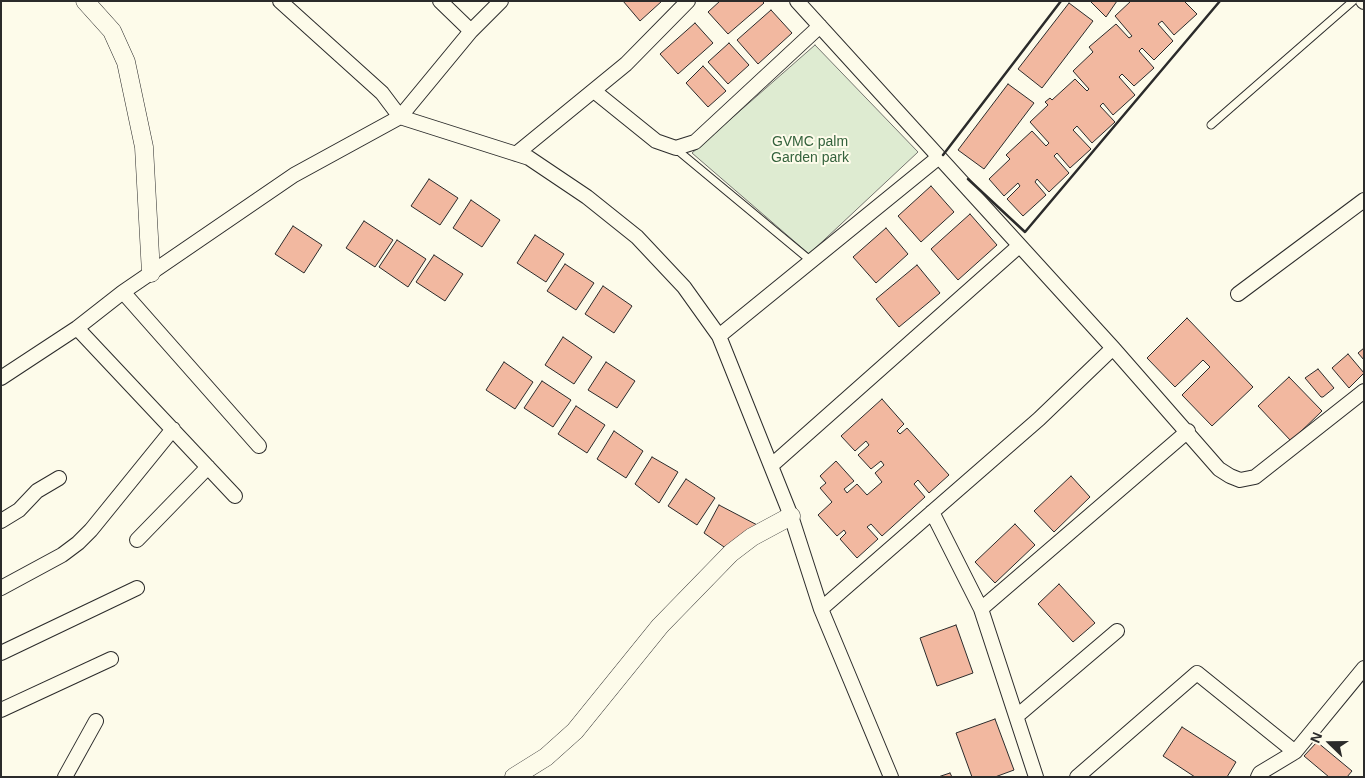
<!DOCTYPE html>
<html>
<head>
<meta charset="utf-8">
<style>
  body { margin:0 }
  #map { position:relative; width:1365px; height:778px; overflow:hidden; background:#fdfbea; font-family:Arial,sans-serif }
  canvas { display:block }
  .frame { position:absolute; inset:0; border:2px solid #2b2b2b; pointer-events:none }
  .north { position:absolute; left:1305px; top:718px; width:50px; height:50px; -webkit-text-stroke:4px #fdfbea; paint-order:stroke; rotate:292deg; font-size:14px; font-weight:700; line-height:20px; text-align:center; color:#2b2b2b }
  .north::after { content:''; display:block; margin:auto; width:18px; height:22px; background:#2b2b2b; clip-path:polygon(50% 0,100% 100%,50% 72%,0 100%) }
</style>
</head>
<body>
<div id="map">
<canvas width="1365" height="778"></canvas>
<div class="frame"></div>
<div class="north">N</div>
</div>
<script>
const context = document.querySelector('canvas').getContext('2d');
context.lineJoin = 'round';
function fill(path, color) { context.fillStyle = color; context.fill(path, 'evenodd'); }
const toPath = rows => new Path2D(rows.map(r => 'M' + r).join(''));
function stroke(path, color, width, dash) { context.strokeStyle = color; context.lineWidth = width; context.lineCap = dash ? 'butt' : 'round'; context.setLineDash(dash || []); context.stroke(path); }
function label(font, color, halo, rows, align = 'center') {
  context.font = font + ' Arial,sans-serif'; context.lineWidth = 4; context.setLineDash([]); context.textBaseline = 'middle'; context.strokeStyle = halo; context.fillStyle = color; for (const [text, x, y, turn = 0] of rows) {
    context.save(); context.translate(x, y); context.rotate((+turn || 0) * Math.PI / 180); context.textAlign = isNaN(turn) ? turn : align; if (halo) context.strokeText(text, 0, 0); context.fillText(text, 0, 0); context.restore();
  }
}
const green = toPath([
  [815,45,918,152,809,254,692,153,815,45]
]);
const building = toPath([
  [623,1,662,1,640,21,623,1],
  [720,1,762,1,764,3,728,34,708,12,720,1],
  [1090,1,1117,1,1106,17,1090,1],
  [1131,1,1184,1,1197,14,1174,35,1162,21,1158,24,1173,41,1154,60,1142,48,1139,51,1154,68,1134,86,1122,74,1119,77,1135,95,1113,115,1103,103,1100,106,1115,122,1092,143,1077,126,1073,130,1091,149,1070,168,1057,153,1054,156,1069,173,1049,192,1037,179,1035,182,1046,195,1023,216,1007,199,1020,186,1018,183,1004,196,989,179,1010,159,1006,155,1032,131,1046,146,1049,143,1030,122,1048,105,1045,102,1050,98,1052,100,1075,79,1087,91,1089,89,1073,71,1093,52,1089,47,1116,24,1129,38,1132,36,1115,16,1131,1],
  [1069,3,1093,21,1042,88,1018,69,1069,3],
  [771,10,792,33,758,64,737,40,771,10],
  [695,23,713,43,678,74,660,54,695,23],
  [729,43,749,65,728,84,708,62,729,43],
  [703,66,726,91,708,107,686,83,703,66],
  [1008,84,1034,103,984,169,958,150,1008,84],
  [429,179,458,198,440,225,411,206,429,179],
  [931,186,954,212,921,242,898,216,931,186],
  [471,200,500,220,482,247,453,228,471,200],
  [970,214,997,245,958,280,931,249,970,214],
  [364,221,393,240,375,267,346,248,364,221],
  [293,226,322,245,304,273,275,254,293,226],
  [886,228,908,254,876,283,853,257,886,228],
  [535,235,564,254,546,282,517,263,535,235],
  [397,240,426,259,408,287,379,267,397,240],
  [434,255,463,274,445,301,416,282,434,255],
  [565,264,594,283,576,310,547,291,565,264],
  [917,265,940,293,899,327,876,299,917,265],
  [603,286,632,306,614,333,585,314,603,286],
  [1187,318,1253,387,1212,426,1182,395,1210,367,1203,360,1175,387,1147,358,1187,318],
  [563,337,592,357,574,384,545,365,563,337],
  [1364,348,1364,360,1358,353,1364,348],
  [1348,354,1364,373,1349,388,1332,368,1348,354],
  [504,362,533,382,515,409,486,390,504,362],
  [606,362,635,381,617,408,588,390,606,362],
  [1318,369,1334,388,1323,397,1321,397,1305,378,1318,369],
  [1289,377,1322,411,1291,441,1258,406,1289,377],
  [542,381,571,400,553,427,524,408,542,381],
  [882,399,904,424,897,431,900,434,907,428,949,475,929,493,918,480,914,484,925,497,882,536,871,524,867,527,878,539,857,558,840,539,846,533,844,530,837,536,818,515,832,502,820,488,826,483,820,476,836,461,854,481,844,489,847,493,857,484,867,495,882,482,875,473,884,465,881,461,871,469,858,455,869,445,866,441,855,451,841,436,882,399],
  [576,406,605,425,587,453,558,434,576,406],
  [614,431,643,451,626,478,597,459,614,431],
  [652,457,678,472,659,503,635,484,652,457],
  [1071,476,1090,497,1054,532,1034,511,1071,476],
  [686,479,715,498,697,525,668,506,686,479],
  [719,505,761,527,727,549,704,533,719,505],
  [1015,524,1035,545,995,583,975,562,1015,524],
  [1059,584,1095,623,1073,642,1038,604,1059,584],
  [956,625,973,673,937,686,920,638,956,625],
  [995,719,1014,770,995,777,972,777,956,733,995,719],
  [1182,727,1236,762,1227,777,1195,777,1163,756,1182,727],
  [1317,742,1352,771,1347,777,1329,777,1304,756,1317,742],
  [950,773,952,777,938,777,950,773]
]);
const service = toPath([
  [1211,125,1353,1],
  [676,149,811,261]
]);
const minor = toPath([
  [280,1,382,93,400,117,471,31,501,1],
  [440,1,471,31],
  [797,1,1113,348,1219,469,1230,476,1240,480,1255,477,1364,391],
  [1363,1,1364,2],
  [594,91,656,141,676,148,695,142,820,26],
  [516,154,626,64,688,1],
  [123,292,259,446],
  [1238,294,1364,200],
  [77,328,235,496],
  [719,336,939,157],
  [1,378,77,328,123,292,294,175,400,117,529,158,587,197,637,237,684,287,719,336,791,516,821,609,891,777],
  [772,465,1019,246],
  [932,512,981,609,1036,777],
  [1,521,19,510,37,491,59,478],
  [137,540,208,467],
  [1,588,62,555,78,543,91,530,173,429],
  [821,609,1039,419,1113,348],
  [981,609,1188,431],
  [1,653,137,588],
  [1,710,111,659],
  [1017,716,1117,631],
  [65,777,96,721],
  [1077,777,1197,673,1295,752,1364,668],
  [1258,777,1260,773,1295,752]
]);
const tertiary = toPath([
  [85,1,112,31,126,62,144,147,151,273],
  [514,777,546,757,575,731,660,626,731,553,752,537,791,516]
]);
const wall = toPath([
  [943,155,1061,1],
  [968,179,1025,232,1220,1]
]);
const parkNames = [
  ["GVMC palm",810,142],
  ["Garden park",810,158]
];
fill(green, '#deebd1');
stroke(green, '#74746e', 1);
fill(building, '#f2b8a0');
stroke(building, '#2b2b2b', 1);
stroke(service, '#2b2b2b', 9);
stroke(minor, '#2b2b2b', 16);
stroke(tertiary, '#2b2b2b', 19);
stroke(service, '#fdfbea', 7);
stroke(minor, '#fdfbea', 14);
stroke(tertiary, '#fdfbea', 18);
stroke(wall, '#2b2b2b', 2.5);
label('14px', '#34623c', '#fdfbea', parkNames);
</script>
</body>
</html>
